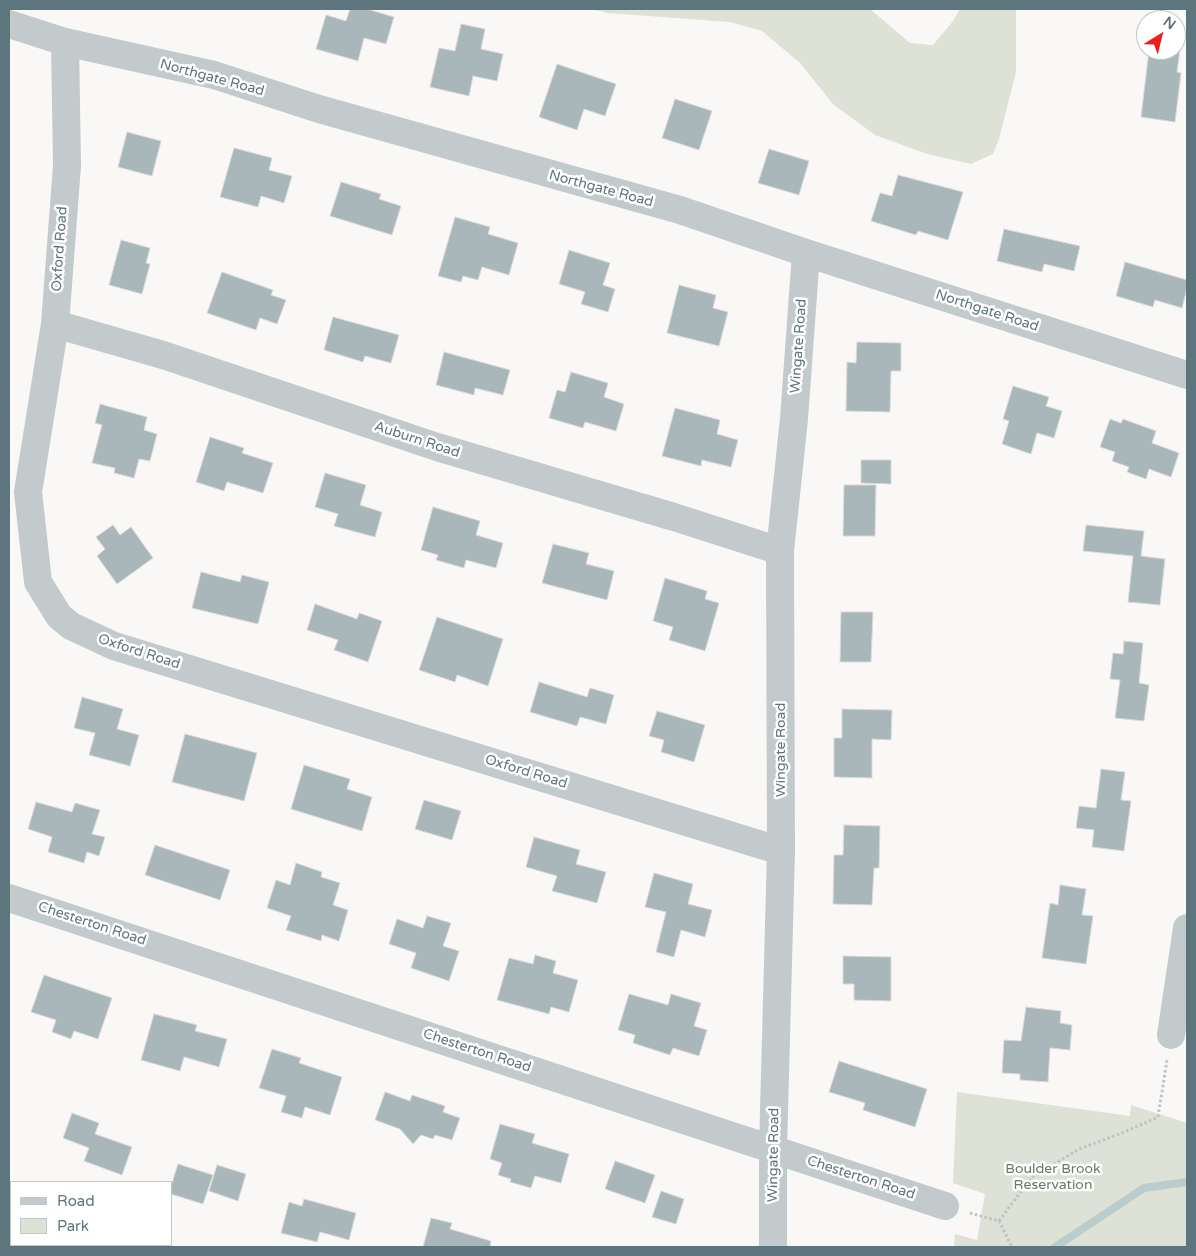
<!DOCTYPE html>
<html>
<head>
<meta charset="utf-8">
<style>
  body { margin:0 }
  #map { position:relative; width:1196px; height:1256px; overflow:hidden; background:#f9f8f6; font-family:"Varela Round",sans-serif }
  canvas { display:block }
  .frame { position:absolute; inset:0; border:10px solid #5d767d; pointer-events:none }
  .legend { position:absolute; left:10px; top:1181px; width:162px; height:65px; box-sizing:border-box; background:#fff; border:1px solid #bec8cb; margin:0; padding:6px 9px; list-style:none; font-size:15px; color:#5d767d }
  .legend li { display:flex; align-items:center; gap:10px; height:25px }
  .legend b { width:25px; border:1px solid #bec8cb }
  .north { position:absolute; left:1136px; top:10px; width:50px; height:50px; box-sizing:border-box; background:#fff; border:1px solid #bec8cb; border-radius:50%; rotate:36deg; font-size:14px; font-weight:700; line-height:20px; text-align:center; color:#5d767d }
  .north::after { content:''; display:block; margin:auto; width:18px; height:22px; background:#ef1f20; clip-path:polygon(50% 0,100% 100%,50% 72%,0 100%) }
</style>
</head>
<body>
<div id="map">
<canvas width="1196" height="1256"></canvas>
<div class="frame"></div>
<ul class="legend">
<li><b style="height:6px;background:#c3cacc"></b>Road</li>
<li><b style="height:14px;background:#dde1d6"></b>Park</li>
</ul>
<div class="north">N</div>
</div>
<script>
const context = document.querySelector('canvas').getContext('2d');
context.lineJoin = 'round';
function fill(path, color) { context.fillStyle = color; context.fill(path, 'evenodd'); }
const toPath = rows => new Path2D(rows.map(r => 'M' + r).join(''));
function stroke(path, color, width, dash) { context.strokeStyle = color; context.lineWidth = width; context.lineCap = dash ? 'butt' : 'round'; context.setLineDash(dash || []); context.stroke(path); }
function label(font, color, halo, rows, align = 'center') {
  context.font = font + ' "Varela Round",sans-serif'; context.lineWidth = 5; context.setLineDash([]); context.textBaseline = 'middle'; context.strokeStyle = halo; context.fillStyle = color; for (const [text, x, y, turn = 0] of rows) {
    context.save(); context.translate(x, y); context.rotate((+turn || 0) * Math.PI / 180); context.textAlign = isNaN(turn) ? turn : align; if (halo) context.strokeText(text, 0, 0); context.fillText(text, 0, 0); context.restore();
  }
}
const green = toPath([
  [592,9,870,9,910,43,933,45,953,21,960,9,1016,9,1016,72,999,139,993,154,971,164,927,154,875,135,833,104,800,63,762,31,730,22,607,13],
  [957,1092,1130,1116,1131,1105,1187,1123,1187,1247,954,1247,955,1234,977,1240,985,1194,953,1183]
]);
const stream = toPath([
  [1055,1247,1144,1188,1187,1182]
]);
const building = toPath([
  [350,9,367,9,394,17,386,44,364,38,358,61,316,49,326,15,346,21,350,9],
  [461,24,485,29,481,49,503,54,497,81,473,76,469,96,430,87,439,48,455,51,461,24],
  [1149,50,1180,50,1177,72,1181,73,1175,122,1141,117,1149,50],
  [557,64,616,84,605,116,584,109,577,130,539,117,557,64],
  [675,99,712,111,699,150,662,138,675,99],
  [127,132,161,141,152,176,118,167,127,132],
  [234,148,272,158,269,170,292,176,284,203,261,196,258,207,220,197,234,148],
  [769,149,809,161,799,195,758,183,769,149],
  [898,175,963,192,948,240,918,231,916,235,871,221,880,193,892,196,898,175],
  [341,182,381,194,379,199,401,206,392,235,330,216,341,182],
  [455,217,490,227,488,234,518,243,509,275,482,267,478,280,463,276,461,282,438,276,455,217],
  [1004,229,1080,246,1074,271,1044,264,1042,272,997,261,1004,229],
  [121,240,150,248,146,263,150,264,142,294,109,285,121,240],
  [569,250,610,263,603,285,615,289,608,312,581,304,585,292,559,284,569,250],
  [1125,262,1187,280,1187,288,1182,308,1155,300,1153,307,1116,296,1125,262],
  [222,272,273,290,271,295,286,300,277,324,260,318,256,330,207,313,222,272],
  [679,285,716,295,713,308,728,312,719,346,667,333,679,285],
  [333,317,399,335,391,363,365,356,363,362,324,350,333,317],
  [857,342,901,343,901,371,891,371,890,412,846,411,847,362,856,363,857,342],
  [444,352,510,370,503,395,475,388,474,395,436,385,444,352],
  [571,372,608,383,604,397,624,404,616,431,585,422,583,428,549,418,557,390,565,392,571,372],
  [1013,386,1049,397,1046,406,1062,411,1054,438,1037,433,1031,454,1002,444,1009,421,1003,419,1013,386],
  [100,404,147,417,144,430,157,434,150,461,139,459,134,478,114,473,115,468,92,463,102,425,95,423,100,404],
  [675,408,720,420,717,434,738,440,731,467,702,460,701,466,662,456,675,408],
  [1110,419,1121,423,1123,419,1156,431,1152,443,1179,453,1171,477,1149,469,1146,479,1127,472,1129,467,1112,461,1115,452,1100,447,1110,419],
  [210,437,244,448,242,453,273,463,263,493,227,482,224,491,196,482,210,437],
  [861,460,891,460,891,484,861,483,861,460],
  [325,473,366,485,360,505,382,512,375,537,334,526,338,514,315,507,325,473],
  [844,485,876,485,875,536,843,536,844,485],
  [433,507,480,521,476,535,503,543,496,568,466,560,464,568,436,560,438,555,421,550,433,507],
  [113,525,120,535,131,527,153,558,117,584,97,556,105,549,96,537,113,525],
  [1086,525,1144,531,1141,556,1165,559,1160,605,1128,602,1133,556,1083,551,1086,525],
  [553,544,589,553,586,564,614,571,607,600,542,583,553,544],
  [201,572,240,582,242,575,269,582,258,624,192,608,201,572],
  [665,578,707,591,705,599,719,603,705,651,669,640,673,627,653,621,665,578],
  [315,604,357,619,359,613,382,621,368,662,334,650,338,640,307,630,315,604],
  [841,612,873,612,871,662,840,662,841,612],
  [437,617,503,639,488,686,457,675,455,682,419,670,437,617],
  [1124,641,1143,643,1139,683,1149,685,1144,721,1115,718,1120,680,1110,679,1113,653,1123,654,1124,641],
  [539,682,587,697,590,688,614,695,606,724,580,717,577,726,530,712,539,682],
  [82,697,123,709,117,729,139,735,130,766,89,755,95,733,74,728,82,697],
  [842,709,892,710,891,740,872,739,872,778,834,777,834,738,842,738,842,709],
  [657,711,705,725,694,762,661,752,664,740,649,736,657,711],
  [185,734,257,753,244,801,172,782,185,734],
  [304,765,350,779,347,789,372,797,362,831,291,809,304,765],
  [1101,769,1125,772,1121,800,1131,801,1124,851,1092,847,1094,830,1076,828,1079,806,1096,808,1101,769],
  [424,800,461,811,452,840,415,829,424,800],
  [36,802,72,812,75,803,100,810,92,834,105,837,99,856,87,852,84,863,48,852,52,837,28,829,36,802],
  [844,825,880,826,879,868,874,868,872,905,833,904,834,855,843,855,844,825],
  [534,837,580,850,576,864,606,872,597,903,552,891,557,876,526,867,534,837],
  [155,845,230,870,220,900,145,875,155,845],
  [296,863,322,872,321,877,340,883,333,905,348,910,339,941,322,935,321,941,286,930,291,916,267,908,276,880,290,885,296,863],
  [654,873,693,884,688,904,712,910,705,937,681,930,674,957,656,952,666,912,645,907,654,873],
  [1060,885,1086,889,1082,915,1093,916,1086,964,1042,958,1050,903,1058,905,1060,885],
  [427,916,451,923,443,946,459,951,449,981,411,968,416,953,389,944,397,919,423,928,427,916],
  [535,955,556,961,553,973,578,980,569,1012,551,1007,549,1014,497,1000,509,958,533,964,535,955],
  [843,956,891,957,891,1001,854,1000,854,984,843,984,843,956],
  [44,975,112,998,98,1039,74,1031,71,1039,52,1032,56,1020,31,1012,44,975],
  [629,994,668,1005,671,994,701,1003,694,1026,707,1030,699,1056,673,1048,670,1055,633,1043,635,1035,618,1030,629,994],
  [1026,1007,1061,1011,1060,1023,1072,1025,1070,1050,1050,1048,1048,1082,1020,1080,1020,1074,1002,1073,1004,1040,1021,1041,1026,1007],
  [154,1014,197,1025,195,1031,227,1039,219,1067,184,1057,180,1071,141,1060,154,1014],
  [272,1049,301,1058,299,1063,342,1077,330,1115,305,1107,302,1118,281,1112,286,1096,259,1088,272,1049],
  [839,1061,927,1089,915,1127,863,1110,865,1103,829,1092,839,1061],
  [385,1092,410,1101,412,1095,445,1106,443,1112,460,1118,452,1140,435,1135,433,1139,421,1135,413,1144,400,1129,375,1120,385,1092],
  [72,1113,99,1123,95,1134,132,1147,122,1175,84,1161,89,1148,63,1138,72,1113],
  [500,1124,535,1134,532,1143,569,1154,561,1183,535,1176,531,1188,510,1182,511,1179,498,1175,502,1163,490,1159,500,1124],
  [615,1161,655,1175,645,1203,605,1189,615,1161],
  [178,1164,213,1175,203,1204,171,1194,171,1186,178,1164],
  [217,1165,246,1174,238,1201,209,1191,217,1165],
  [661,1191,684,1199,676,1224,652,1217,661,1191],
  [304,1199,356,1213,349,1240,320,1232,317,1242,281,1233,289,1202,302,1206,304,1199],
  [431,1218,452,1223,450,1229,491,1241,490,1247,423,1247,431,1218]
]);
const path = toPath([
  [970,1213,999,1221,1012,1247],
  [999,1221,1031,1178,1079,1149,1122,1133,1158,1117,1167,1060]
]);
const minor = toPath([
  [9,24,65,42,214,75,319,109,680,210,806,253,1187,375],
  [65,42,67,166,55,324,28,492,38,582,59,616,71,626,114,646,781,851],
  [55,324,163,355,437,447,674,517,780,551],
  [9,898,945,1206],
  [1171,1035,1187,928],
  [9,1200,11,1201],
  [145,1245,153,1247],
  [773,1247,773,1149,781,851,780,551,794,419,806,253]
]);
const streetNames = [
  ["Northgate Road",212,78,15],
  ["Northgate Road",601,189,15],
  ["Oxford Road",60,249,-86],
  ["Northgate Road",987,311,18],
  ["Wingate Road",799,346,-86],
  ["Auburn Road",417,440,18],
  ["Oxford Road",139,652,18],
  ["Wingate Road",781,750,-90],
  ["Oxford Road",526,772,17],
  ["Chesterton Road",92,924,18],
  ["Chesterton Road",477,1051,18],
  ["Wingate Road",774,1155,-89],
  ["Chesterton Road",861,1178,18]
];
const parkNames = [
  ["Boulder Brook",1053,1169],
  ["Reservation",1053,1185]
];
fill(green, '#dde1d6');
stroke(stream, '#bbcccd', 8);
fill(building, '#a9b7ba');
stroke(building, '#dadad8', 1);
stroke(path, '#bfc3c4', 3, [2.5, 2.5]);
stroke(minor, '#c3cacc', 28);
label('14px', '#5d767d', '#fff', streetNames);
label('14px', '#6c7a61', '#fff', parkNames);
</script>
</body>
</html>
